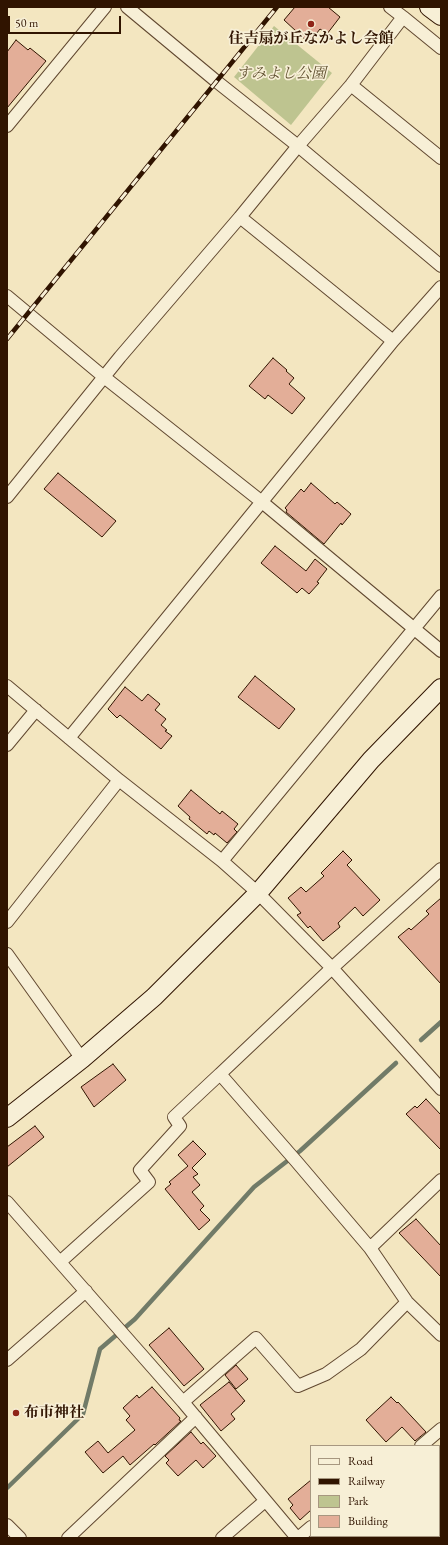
<!DOCTYPE html>
<html>
<head>
<meta charset="utf-8">
<style>
  body { margin:0 }
  #map { position:relative; width:448px; height:1545px; overflow:hidden; background:#f3e6c0; font-family:"EB Garamond",serif }
  canvas { display:block }
  .frame { position:absolute; inset:0; border:8px solid #301400; pointer-events:none }
  .legend { position:absolute; left:310px; top:1445px; width:130px; height:92px; box-sizing:border-box; background:#f7efd6; border:1px solid #a79780; margin:0; padding:5px 7px; list-style:none; font-size:12px; color:#301400 }
  .legend li { display:flex; align-items:center; gap:8px; height:20px }
  .legend b { width:20px; border:1px solid #a79780 }
  .scale { position:absolute; left:8px; top:16px; width:113px; height:18px; box-sizing:border-box; border:2px solid #301400; border-top:0; padding-left:5px; font-size:12px; line-height:14px; white-space:nowrap; color:#301400; -webkit-text-stroke:3px #f7efd6; paint-order:stroke }
</style>
</head>
<body>
<div id="map">
<canvas width="448" height="1545"></canvas>
<div class="frame"></div>
<ul class="legend">
<li><b style="height:5px;background:#f7efd6"></b>Road</li>
<li><b style="height:5px;background:#301400"></b>Railway</li>
<li><b style="height:11px;background:#bec490"></b>Park</li>
<li><b style="height:11px;background:#e3ae98"></b>Building</li>
</ul>
<div class="scale">50 m</div>
</div>
<script>
const context = document.querySelector('canvas').getContext('2d');
context.lineJoin = 'round';
function fill(path, color) { context.fillStyle = color; context.fill(path, 'evenodd'); }
const toPath = rows => new Path2D(rows.map(r => 'M' + r).join(''));
function stroke(path, color, width, dash) { context.strokeStyle = color; context.lineWidth = width; context.lineCap = dash ? 'butt' : 'round'; context.setLineDash(dash || []); context.stroke(path); }
function label(font, color, halo, rows, align = 'center') {
  context.font = font + ' "EB Garamond","Noto Serif JP",serif'; context.lineWidth = 3.5; context.setLineDash([]); context.textBaseline = 'middle'; context.strokeStyle = halo; context.fillStyle = color; for (const [text, x, y, turn = 0] of rows) {
    context.save(); context.translate(x, y); context.rotate((+turn || 0) * Math.PI / 180); context.textAlign = isNaN(turn) ? turn : align; if (halo) context.strokeText(text, 0, 0); context.fillText(text, 0, 0); context.restore();
  }
}
const green = toPath([
  [274,26,332,73,291,125,234,77]
]);
const stream = toPath([
  [421,1040,441,1022],
  [7,1488,83,1414,100,1349,135,1319,254,1187,300,1151,396,1063]
]);
const building = toPath([
  [295,7,328,7,340,17,327,34,320,29,309,43,284,20,295,7],
  [16,40,28,50,30,48,46,61,7,108,7,52,16,40],
  [273,358,287,370,286,371,294,378,289,384,305,398,292,414,268,395,265,399,249,386,273,358],
  [58,473,116,521,102,537,44,489,58,473],
  [311,483,335,504,337,502,351,514,342,525,341,523,324,544,286,512,287,510,285,508,301,489,304,492,311,483],
  [275,546,306,571,315,559,327,569,317,582,319,583,309,594,302,588,297,593,261,563,275,546],
  [255,676,295,709,279,729,238,697,255,676],
  [125,687,142,701,148,694,160,704,155,710,166,719,161,725,167,730,165,731,172,736,161,749,120,715,117,718,108,709,125,687],
  [191,790,220,814,222,811,238,824,234,829,237,832,227,843,215,833,214,835,209,831,207,834,189,819,190,817,178,806,191,790],
  [343,851,352,860,347,865,380,900,363,916,355,907,338,923,340,927,323,941,310,926,308,928,297,915,301,913,288,898,301,887,306,892,324,876,321,873,343,851],
  [441,898,441,984,398,937,409,928,411,930,429,914,426,911,441,898],
  [113,1064,126,1080,94,1107,81,1087,113,1064],
  [426,1099,441,1115,441,1150,406,1114,415,1106,417,1108,426,1099],
  [35,1126,44,1137,7,1167,7,1147,35,1126],
  [193,1141,206,1154,192,1168,198,1174,193,1177,200,1185,192,1192,204,1206,200,1210,210,1220,199,1230,165,1189,171,1184,169,1182,188,1166,178,1155,193,1141],
  [416,1219,441,1246,441,1277,399,1233,416,1219],
  [169,1328,204,1369,184,1386,149,1345,169,1328],
  [236,1365,248,1379,236,1389,225,1375,236,1365],
  [229,1382,245,1401,243,1402,243,1403,231,1414,235,1419,221,1431,200,1405,229,1382],
  [152,1387,180,1418,179,1420,181,1421,155,1445,154,1444,130,1465,123,1456,103,1473,85,1452,98,1441,108,1453,135,1430,126,1420,130,1416,123,1408,137,1395,139,1398,152,1387],
  [391,1397,397,1403,398,1402,426,1432,415,1441,402,1427,386,1442,366,1420,391,1397],
  [191,1432,201,1444,203,1442,216,1456,203,1468,196,1460,178,1476,166,1463,169,1460,165,1456,191,1432],
  [311,1480,311,1510,300,1520,290,1508,293,1505,288,1499,311,1480]
]);
const street = toPath([
  [127,7,216,81,298,146,441,266],
  [390,7,403,17],
  [351,85,441,158],
  [7,126,105,7],
  [240,217,393,341,441,287],
  [7,296,104,377,262,502,441,651],
  [7,497,120,357,240,217,298,146,351,85,403,17,441,48],
  [7,686,119,780,222,861,258,893,332,968,441,1089],
  [69,738,393,341],
  [7,745,36,710],
  [222,861,441,596],
  [441,869,332,968,220,1074,296,1161,370,1248,407,1302,441,1335],
  [7,922,119,780],
  [7,954,82,1059],
  [7,1202,183,1402,297,1538],
  [370,1248,441,1180],
  [60,1262,149,1182,140,1170,180,1126,174,1117,220,1074],
  [7,1360,86,1291],
  [183,1402,256,1338,298,1386,326,1374,361,1349,407,1302],
  [421,1446,441,1429],
  [7,1525,20,1538],
  [68,1538,196,1417],
  [222,1538,265,1501],
  [298,1538,311,1527]
]);
const secondary = toPath([
  [429,7,441,16],
  [7,1118,82,1059,154,997,258,893,371,760,441,688]
]);
const rail = toPath([
  [7,339,277,7]
]);
const markers = [
  [311,24,4,"#8f2418"],
  [16,1413,4,"#8f2418"]
];
const poiNames = [
  ["住吉扇が丘なかよし会館",311,39],
  ["布市神社",24,1413,"left"]
];
const parkNames = [
  ["すみよし公園",281,74]
];
fill(green, '#bec490');
stroke(stream, '#717b68', 4.5);
fill(building, '#e3ae98');
stroke(building, '#301400', 1);
stroke(street, '#614830', 14);
stroke(secondary, '#301400', 20);
stroke(street, '#f7efd6', 12);
stroke(secondary, '#f7efd6', 18);
stroke(rail, '#301400', 4.5);
stroke(rail, '#f7efd6', 3, [9]);
for (const [x, y, r, color] of markers) { const dot = new Path2D(); dot.arc(x, y, r, 0, 2 * Math.PI); context.fillStyle = color; context.fill(dot); stroke(dot, '#f7efd6', 1.5); }
label('bold 15px', '#301400', '#f7efd6', poiNames);
label('italic 15px', '#625232', '#f7efd6', parkNames);
</script>
</body>
</html>
